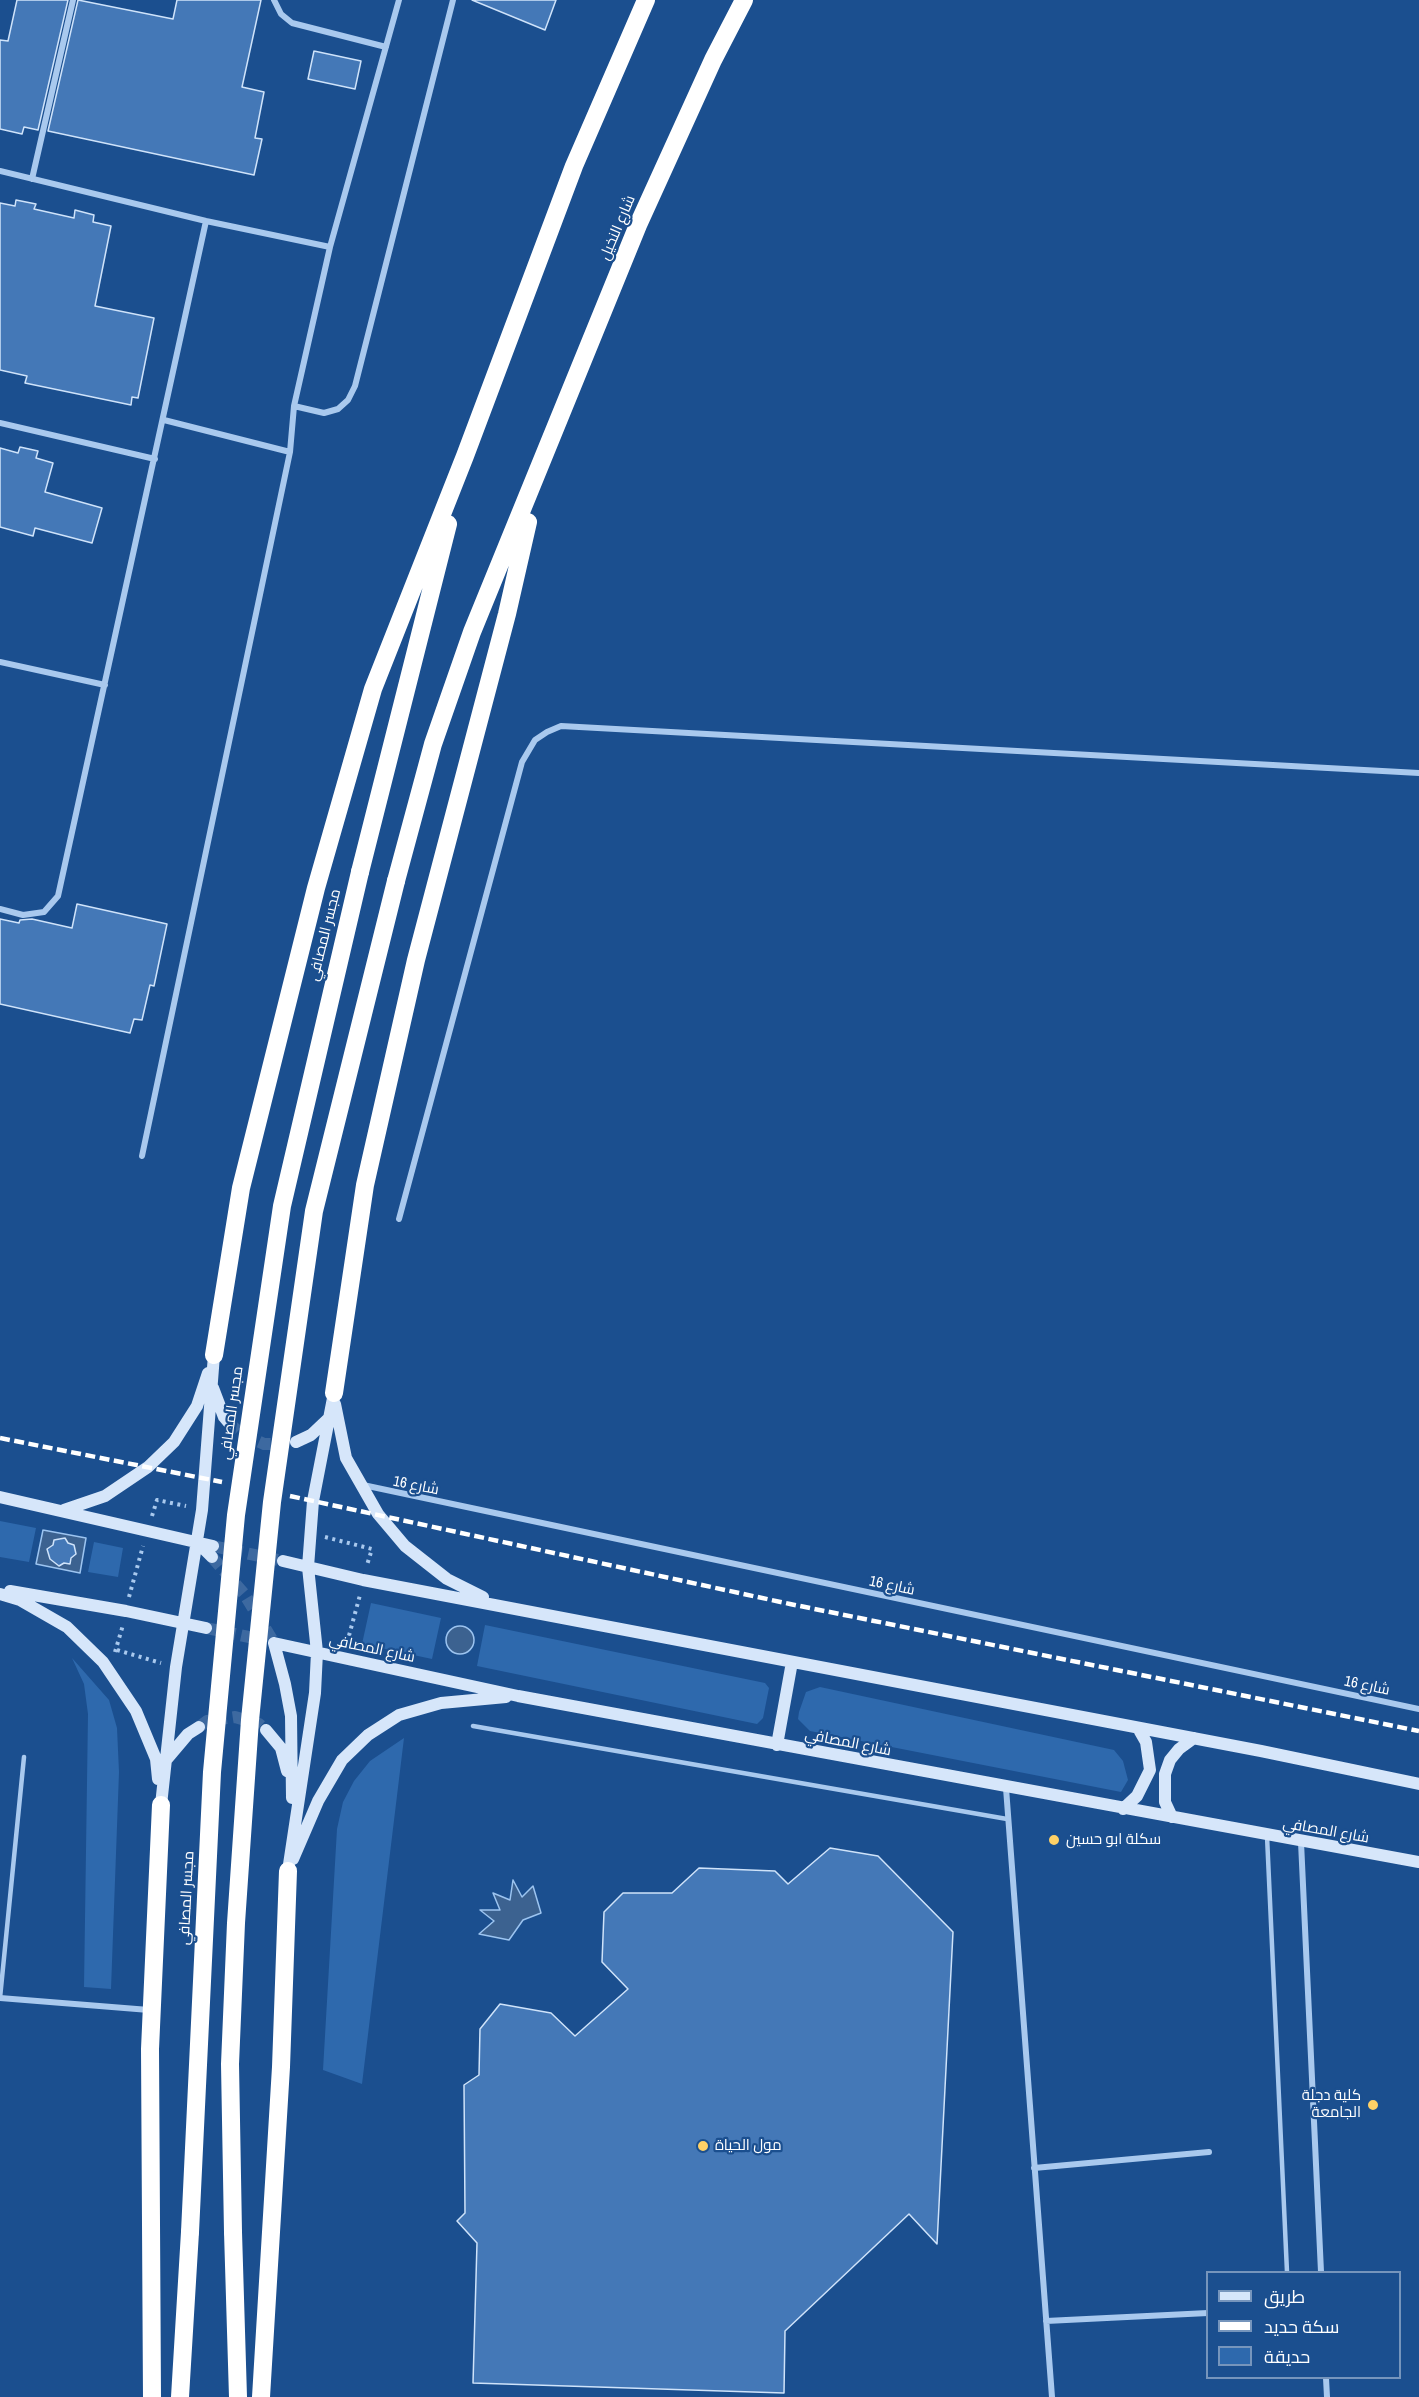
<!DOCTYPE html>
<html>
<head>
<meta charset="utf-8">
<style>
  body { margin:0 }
  #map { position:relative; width:1419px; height:2397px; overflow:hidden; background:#1b4f8f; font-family:"Archivo Narrow",Cairo,sans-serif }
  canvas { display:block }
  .legend { position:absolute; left:1206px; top:2271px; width:195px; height:108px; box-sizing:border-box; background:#1b4f8f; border:2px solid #7695bc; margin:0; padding:8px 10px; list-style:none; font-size:18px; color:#fff }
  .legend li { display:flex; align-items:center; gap:12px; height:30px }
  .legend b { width:30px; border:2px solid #7695bc }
</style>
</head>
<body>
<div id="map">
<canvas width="1419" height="2397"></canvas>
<ul class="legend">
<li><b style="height:8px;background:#d6e6fa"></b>طريق</li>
<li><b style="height:8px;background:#fff"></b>سكة حديد</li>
<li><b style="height:16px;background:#2e69ad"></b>حديقة</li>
</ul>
</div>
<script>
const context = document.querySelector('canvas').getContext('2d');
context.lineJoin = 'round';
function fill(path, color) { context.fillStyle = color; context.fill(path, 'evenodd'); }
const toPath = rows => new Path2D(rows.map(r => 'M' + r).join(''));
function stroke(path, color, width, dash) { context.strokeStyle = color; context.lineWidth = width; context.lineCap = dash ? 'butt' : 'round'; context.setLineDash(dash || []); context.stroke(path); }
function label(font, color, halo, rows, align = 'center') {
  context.font = font + ' "Archivo Narrow",Cairo,sans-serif'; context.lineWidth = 4.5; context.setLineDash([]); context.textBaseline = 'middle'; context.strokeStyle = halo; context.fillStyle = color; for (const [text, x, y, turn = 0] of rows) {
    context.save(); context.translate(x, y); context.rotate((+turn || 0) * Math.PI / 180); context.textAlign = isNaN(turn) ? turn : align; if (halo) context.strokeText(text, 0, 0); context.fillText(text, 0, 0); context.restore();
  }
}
const green = toPath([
  [0,1521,36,1528,29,1562,0,1557],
  [94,1542,123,1548,118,1577,88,1572],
  [371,1603,441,1618,432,1659,362,1644],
  [485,1625,765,1683,769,1688,763,1718,757,1724,477,1666],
  [72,1658,109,1700,117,1728,119,1772,111,1989,84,1987,88,1714,84,1684],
  [820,1687,1114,1750,1123,1761,1128,1780,1121,1792,810,1731,798,1719,799,1712,806,1692],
  [404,1738,362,2084,323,2070,337,1829,343,1802,354,1781,370,1761]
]);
const water = toPath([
  [43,1530,86,1538,80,1573,36,1564,43,1530],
  '446 1640a14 14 0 1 1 28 0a14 14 0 1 1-28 0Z',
  [513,1880,522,1897,533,1886,541,1913,523,1920,509,1940,479,1934,494,1921,480,1910,500,1910,493,1893,510,1900,513,1880]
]);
const building = toPath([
  [17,0,68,0,38,130,24,127,22,134,0,129,0,40,8,41,17,0],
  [78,0,173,19,177,0,261,0,242,87,264,92,255,138,262,139,254,175,48,131,78,0],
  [472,0,556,0,545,30,472,0],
  [314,51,361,61,355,89,308,79,314,51],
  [16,200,36,204,34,209,74,218,75,210,94,215,93,222,111,226,95,306,154,318,138,398,132,397,131,405,25,383,27,376,0,370,0,203,15,206,16,200],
  [20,447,38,451,36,458,53,463,45,492,102,508,92,543,35,528,33,536,0,527,0,448,18,453,20,447],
  [77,904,167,924,154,986,150,985,142,1020,134,1019,130,1033,0,1004,0,919,19,923,20,920,32,919,72,928,77,904],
  [65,1538,68,1543,74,1545,76,1554,71,1558,70,1564,64,1563,59,1566,50,1559,47,1549,53,1545,54,1540,65,1538],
  [830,1848,878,1856,953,1932,937,2244,909,2214,785,2331,784,2393,473,2383,477,2243,457,2221,465,2213,464,2085,479,2075,480,2029,500,2004,551,2013,575,2036,628,1989,602,1962,604,1912,623,1893,672,1893,699,1868,775,1871,788,1884,830,1848]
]);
const secondaryTunnel = toPath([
  [229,1423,241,1434,264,1444,287,1444],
  [213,1546,283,1561],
  [212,1557,245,1595,274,1643],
  [206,1628,263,1640],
  [199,1727,207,1721,235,1717,259,1724,266,1730]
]);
const path = toPath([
  [152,1516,157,1500,186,1506],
  [325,1537,372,1549,367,1565],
  [129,1597,143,1546],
  [347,1643,360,1595],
  [117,1650,161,1663],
  [115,1652,123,1625]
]);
const lane = toPath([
  [473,1726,1007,1819],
  [1267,1836,1287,2272],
  [0,1998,24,1757]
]);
const street = toPath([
  [274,0,281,14,292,23,386,47],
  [0,171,206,221,330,247],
  [32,179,73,0],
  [294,406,324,413,338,409,348,400,355,386,453,0],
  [164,420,290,452],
  [0,423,155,459],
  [0,662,105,685],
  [0,909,23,915,44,912,58,896,206,221],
  [142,1156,290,452,294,406,330,247,399,0],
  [399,1219,522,762,535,740,547,732,561,726,1419,773],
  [363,1485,1419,1709],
  [1006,1788,1052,2397],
  [1301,1842,1321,2272],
  [0,1998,149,2010],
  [1034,2168,1209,2152],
  [1046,2321,1208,2313],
  [1326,2378,1327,2397]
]);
const secondary = toPath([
  [213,1388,224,1417,229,1423],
  [335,1404,346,1458,378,1514,405,1546,447,1579,483,1597],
  [296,1442,311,1435,329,1418],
  [0,1497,213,1546],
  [64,1510,105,1496,148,1467,174,1442,197,1406,208,1373],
  [197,1542,212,1557],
  [283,1561,363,1580,1261,1751,1419,1784],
  [10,1591,126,1611,206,1628],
  [0,1594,20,1600,67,1627,103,1662,136,1711,156,1759,158,1779],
  [274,1643,518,1696,1419,1862],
  [274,1643,285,1684,291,1716,292,1798],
  [266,1730,281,1748,287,1771],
  [777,1745,792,1662],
  [166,1760,188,1734,199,1727],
  [161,1805,176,1667,202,1510,214,1355],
  [1123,1809,1137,1796,1150,1770,1146,1742,1138,1728],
  [1172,1817,1165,1802,1165,1774,1170,1760,1179,1749,1194,1738],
  [293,1859,318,1801,342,1760,368,1735,399,1715,441,1703,506,1697],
  [288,1871,315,1693,317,1652,308,1567,313,1501,334,1393]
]);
const highway = toPath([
  [360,872,448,524],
  [396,881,433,744,472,632,638,225,713,60,744,0],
  [214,1355,241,1188,316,888,373,689,465,456,574,166,646,0],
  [334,1393,365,1185,416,960,507,614,528,522],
  [233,2232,238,2397],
  [152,2397,150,2049,161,1805],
  [180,2397,190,2232],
  [261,2397,281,2067,288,1871]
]);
const rail = toPath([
  [0,1438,222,1482],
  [290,1496,790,1604,1419,1731]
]);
const highwayBridge = toPath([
  [190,2232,212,1772,236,1515,282,1206,360,872],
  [233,2232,230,2064,236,1923,250,1720,272,1502,314,1211,396,881]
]);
const markers = [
  [1054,1840,6,"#ffd166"],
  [1373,2105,6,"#ffd166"],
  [703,2146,6,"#ffd166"]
];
const streetNames = [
  ["شارع النخيل",618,228,-67],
  ["مجسر المصافي",325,935,-76],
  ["مجسر المصافي",232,1413,-82],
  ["شارع 16",416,1486,11],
  ["شارع 16",892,1586,12],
  ["شارع المصافي",372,1649,12],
  ["شارع 16",1367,1686,12],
  ["شارع المصافي",848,1743,11],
  ["شارع المصافي",1326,1831,10],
  ["مجسر المصافي",187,1898,-87]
];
const poiNames = [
  ["سكلة ابو حسين",1066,1840],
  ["كلية دجلة",1361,2096,"right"],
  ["الجامعة",1361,2113,"right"],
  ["مول الحياة",715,2146]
];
fill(green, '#2e69ad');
fill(water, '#3c6290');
stroke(water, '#9cc4f0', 1.5);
fill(building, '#4478b7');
stroke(building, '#cfe3fa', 1.5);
stroke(secondaryTunnel, '#3d69a0', 12, [12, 6]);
stroke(path, '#a9c9ee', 4, [3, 4.5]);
stroke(lane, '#a9c9ee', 4.5);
stroke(street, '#a9c9ee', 6);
stroke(secondary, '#d6e6fa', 12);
stroke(highway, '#fff', 18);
stroke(rail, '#fff', 4.5, [10, 4.5]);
stroke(highwayBridge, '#fff', 18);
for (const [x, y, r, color] of markers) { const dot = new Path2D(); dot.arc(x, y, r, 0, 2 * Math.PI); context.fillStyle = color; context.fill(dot); stroke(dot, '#1b4f8f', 2); }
label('15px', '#fff', '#1b4f8f', streetNames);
label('15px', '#fff', '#1b4f8f', poiNames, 'left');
</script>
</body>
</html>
